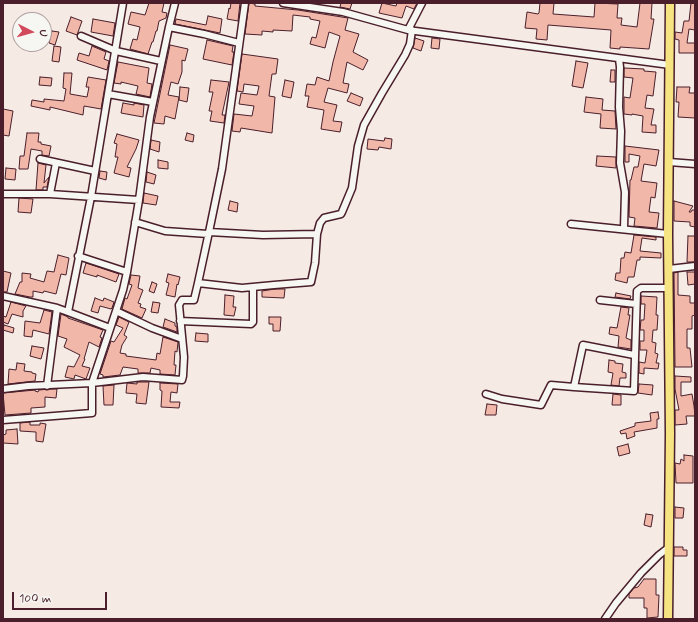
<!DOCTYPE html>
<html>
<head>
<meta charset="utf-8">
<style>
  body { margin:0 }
  #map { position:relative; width:698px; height:622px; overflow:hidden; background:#f5eae4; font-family:Mynerve,sans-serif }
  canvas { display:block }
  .frame { position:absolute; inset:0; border:4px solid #4a1f2b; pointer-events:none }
  .north { position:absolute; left:12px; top:12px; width:40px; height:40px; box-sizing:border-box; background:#f6f6f2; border:1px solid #b1a0a2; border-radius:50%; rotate:96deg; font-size:11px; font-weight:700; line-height:16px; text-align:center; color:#4a1f2b }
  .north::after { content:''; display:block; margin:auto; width:14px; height:18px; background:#d1495b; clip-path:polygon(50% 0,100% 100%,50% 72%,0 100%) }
  .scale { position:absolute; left:12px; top:592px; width:95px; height:18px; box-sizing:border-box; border:2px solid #4a1f2b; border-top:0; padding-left:5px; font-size:12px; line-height:14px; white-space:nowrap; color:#4a1f2b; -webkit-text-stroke:3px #f6f6f2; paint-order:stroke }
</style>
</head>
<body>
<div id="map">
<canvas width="698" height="622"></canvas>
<div class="frame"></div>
<div class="north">U</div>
<div class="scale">100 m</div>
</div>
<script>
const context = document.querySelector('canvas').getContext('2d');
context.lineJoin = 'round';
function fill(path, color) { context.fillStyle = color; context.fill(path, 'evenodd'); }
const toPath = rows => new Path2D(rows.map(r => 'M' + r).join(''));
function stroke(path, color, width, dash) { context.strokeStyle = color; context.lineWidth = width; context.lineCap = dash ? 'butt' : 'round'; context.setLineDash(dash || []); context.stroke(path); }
const building = toPath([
  [149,3,164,3,162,12,167,13,166,18,159,21,157,31,156,31,153,42,152,42,148,54,130,49,133,39,137,40,140,27,128,24,131,12,145,15,149,3],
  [231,3,240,3,238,21,227,19,229,8,230,9,231,3],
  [249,3,255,4,255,6,298,10,348,18,345,30,359,34,353,52,368,60,363,70,347,62,343,83,349,84,347,93,328,88,324,102,337,105,333,121,342,122,340,132,321,129,324,110,307,107,309,96,305,96,307,84,315,85,317,77,329,81,333,62,340,36,329,32,325,48,310,44,312,37,316,38,320,21,310,19,310,17,293,15,292,31,273,30,273,32,262,31,262,35,245,34,249,3],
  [341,3,352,3,350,9,340,7,341,3],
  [382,3,396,6,397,3,417,3,414,9,406,6,402,18,379,13,382,3],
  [540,3,554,3,553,14,594,17,595,3,618,4,617,18,622,18,621,25,637,27,640,3,652,3,651,19,654,19,649,49,620,47,620,49,610,48,611,30,548,25,547,40,536,39,537,29,525,28,527,12,538,14,539,13,540,3],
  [691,3,695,3,695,30,689,29,687,43,695,43,695,53,679,53,679,40,675,39,675,32,682,33,684,21,689,21,691,3],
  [208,16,222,19,220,33,175,24,176,19,206,25,208,16],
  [71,17,82,21,77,35,66,31,71,17],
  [93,19,115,23,113,36,91,32,93,19],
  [52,31,59,32,55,45,49,43,52,31],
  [415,38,424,41,421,51,413,48,415,38],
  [432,38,440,39,439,49,431,48,432,38],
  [207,40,233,46,232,52,234,52,232,65,203,59,207,40],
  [170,45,188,49,185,61,182,60,182,72,178,84,171,82,168,95,179,97,175,119,165,116,164,124,154,123,170,45],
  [54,46,61,47,59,62,52,61,54,46],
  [92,46,106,52,104,59,109,61,107,70,77,60,79,53,89,56,92,46],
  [242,54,278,59,276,74,272,74,269,96,275,97,272,133,241,128,240,132,232,131,234,114,252,116,254,106,239,104,241,93,257,95,259,86,244,84,243,92,237,91,242,54],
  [576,61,588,63,583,88,572,86,576,61],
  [118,62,149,68,147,83,152,84,150,97,136,94,138,86,121,82,121,84,114,83,118,62],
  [624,68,644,69,644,71,656,72,653,96,647,95,645,108,654,109,651,125,656,125,656,133,642,132,643,116,632,114,632,115,624,114,624,97,630,98,633,78,624,77,624,68],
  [611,70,615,70,615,82,610,82,611,70],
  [64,73,72,73,70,94,87,97,89,87,86,87,88,77,106,80,101,109,84,106,83,115,50,107,50,110,31,106,32,100,44,102,44,99,64,101,66,89,63,88,64,73],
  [40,77,52,78,51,86,39,85,40,77],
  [211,80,229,82,222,115,225,115,224,123,210,121,212,111,209,111,213,92,209,92,211,80],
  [285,80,294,82,291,98,282,96,285,80],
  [180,87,189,88,187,102,179,100,180,87],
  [677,87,690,87,689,93,695,93,695,118,678,117,679,102,676,102,677,87],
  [351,93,363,98,360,106,347,101,351,93],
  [586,97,603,99,602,110,615,111,616,129,600,128,601,114,584,112,586,97],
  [123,103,134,105,134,103,144,105,143,117,121,113,123,103],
  [3,109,13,111,9,136,3,135,3,109],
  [27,133,39,133,38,142,41,142,41,144,51,146,49,156,42,155,42,151,31,149,28,169,19,169,20,156,24,156,27,133],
  [187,133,194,135,193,142,185,140,187,133],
  [117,134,139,140,136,149,127,167,131,168,129,177,114,173,118,157,115,157,117,144,114,143,117,134],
  [385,138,392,139,391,149,379,147,378,150,367,149,368,139,384,141,385,138],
  [151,140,160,142,159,152,150,149,151,140],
  [625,146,659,150,656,166,644,164,641,181,657,183,655,198,651,197,649,212,659,213,657,228,634,226,635,218,629,217,630,180,631,180,634,167,638,167,640,156,629,154,629,162,625,162,625,146],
  [597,156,616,157,616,168,596,166,597,156],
  [158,160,168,162,168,169,158,168,158,160],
  [38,163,46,165,44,183,49,177,47,187,43,187,43,190,36,190,38,163],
  [6,168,16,169,15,180,5,179,6,168],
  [100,171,107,172,106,180,99,178,100,171],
  [147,172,156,175,154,184,146,182,147,172],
  [144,193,158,196,156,205,143,203,144,193],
  [19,198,33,199,31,213,18,212,19,198],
  [230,201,238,203,237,212,228,210,230,201],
  [674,201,693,206,689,212,691,212,692,210,695,210,695,227,690,226,690,222,674,221,674,201],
  [634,235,656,237,656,240,642,238,640,251,661,253,661,258,640,257,640,260,637,260,634,277,628,277,627,283,615,280,616,273,620,273,621,258,624,258,625,252,631,253,634,235],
  [688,236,695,236,695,262,687,262,688,236],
  [58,255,69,258,66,275,61,274,56,294,44,291,43,293,33,291,33,297,30,297,15,294,20,282,22,282,22,273,31,274,30,278,44,282,47,271,54,272,58,255],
  [86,263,119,274,116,282,97,275,97,277,83,273,86,263],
  [3,271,11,273,7,292,3,292,3,271],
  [678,272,678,295,690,296,690,303,695,303,695,315,692,316,692,329,687,329,687,348,690,348,692,367,675,367,674,273,678,272],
  [687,272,695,272,695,284,688,285,687,272],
  [168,274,180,277,178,285,177,284,175,297,166,295,169,283,166,282,168,274],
  [131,275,140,276,138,288,143,290,138,303,141,304,140,307,146,309,142,318,122,309,125,298,127,299,132,285,129,284,131,275],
  [152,282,157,284,154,293,149,291,152,282],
  [275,289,285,289,284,298,262,297,262,291,275,289],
  [616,293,631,296,630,299,615,297,616,293],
  [225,295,234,296,233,307,236,307,234,316,224,315,225,295],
  [641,296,657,297,656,315,658,315,657,330,653,330,652,342,656,343,655,353,658,354,656,363,659,363,658,369,644,368,644,374,639,373,639,362,645,363,647,350,640,350,640,341,644,341,644,330,640,330,641,320,644,320,645,304,641,304,641,296],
  [95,298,103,301,104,298,114,302,112,308,111,309,100,306,98,313,91,311,95,298],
  [11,302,26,306,23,311,23,317,12,314,8,324,3,322,3,316,6,317,11,302],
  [153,302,160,303,158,313,151,312,153,302],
  [621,307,629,308,628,315,630,315,626,338,631,340,631,349,618,347,619,336,609,334,610,327,617,328,621,307],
  [44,310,52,312,49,334,33,330,32,337,24,336,25,321,40,323,44,310],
  [61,314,68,317,68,318,103,330,100,337,102,338,99,347,89,342,84,359,85,359,82,366,90,368,86,379,75,375,74,379,65,377,68,366,74,367,80,355,64,347,67,339,58,336,61,314],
  [119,317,129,322,124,335,127,337,122,345,120,353,126,354,126,356,156,360,157,353,160,354,163,337,178,342,177,352,175,351,174,365,176,365,175,375,160,374,160,370,151,368,150,373,138,373,138,369,123,367,120,375,103,377,103,375,100,374,111,341,114,342,123,328,116,325,119,317],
  [269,317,281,317,280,331,273,331,273,324,269,324,269,317],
  [165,319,175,323,175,326,177,327,177,332,163,327,165,319],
  [4,325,14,328,13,333,3,330,4,325],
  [196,333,208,334,208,342,195,341,196,333],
  [32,346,44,348,41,359,30,356,32,346],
  [609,360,615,361,615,363,623,364,622,372,626,373,626,378,620,378,619,386,611,385,613,373,608,372,609,360],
  [17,363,25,364,24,371,32,372,32,373,36,374,35,381,8,384,9,369,16,370,17,363],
  [675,376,691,377,691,382,681,382,681,396,692,394,694,406,695,416,686,416,687,424,675,425,675,410,679,410,675,389,675,376],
  [137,382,149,382,146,404,136,403,137,394,126,393,127,383,137,384,137,382],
  [160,383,178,384,177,393,171,392,170,402,180,402,179,408,161,407,162,391,160,390,160,383],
  [639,384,653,385,652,395,638,393,639,384],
  [114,385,113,405,104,405,103,386,114,385],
  [50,389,57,389,56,398,45,397,45,407,31,408,31,413,5,415,3,393,35,390,35,391,38,392,39,390,50,389],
  [613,394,621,395,621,405,612,405,613,394],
  [487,404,497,405,496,415,485,415,487,404],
  [658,412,659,419,657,419,657,428,634,432,635,436,627,439,626,433,621,434,620,431,635,426,635,423,651,421,650,413,658,412],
  [30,422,30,425,40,425,40,423,46,424,43,442,36,441,36,432,20,431,20,423,30,422],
  [17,429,18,444,3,443,3,435,6,434,6,430,17,429],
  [628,444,630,453,619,456,617,447,628,444],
  [684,455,693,456,693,483,676,483,675,463,680,464,681,459,684,461,684,455],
  [675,507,684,508,683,518,675,518,675,507],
  [646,514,653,515,651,527,644,525,646,514],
  [674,547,683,547,683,550,687,550,687,556,674,556,674,547],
  [644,579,656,579,656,595,659,595,658,617,647,618,647,608,644,608,644,598,629,598,629,594,634,588,638,587,644,579]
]);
const minor = toPath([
  [245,3,222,169,209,232,263,235,317,234],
  [283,3,343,12,408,30,670,65],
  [169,27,204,34,239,43],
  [408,30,422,3],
  [81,36,116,51,161,61],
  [619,59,620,67,619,107,621,131,620,163,625,192,624,228],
  [108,94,153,102],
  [40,159,95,171],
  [669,162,695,164],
  [3,194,50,194,139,200,150,117,169,27,175,3],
  [50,194,56,163],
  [139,200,127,272,123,290,92,383,143,377,182,380,183,376,184,357,179,305,182,300,194,300,198,283],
  [135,222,165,231,208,234],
  [571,224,668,234],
  [209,232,198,283,242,288,274,285,311,282,315,263,317,234,320,223,324,218,341,214,342,212,352,188,358,146,364,125,382,93,405,55,410,44,412,30],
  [78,256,127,272],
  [669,269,695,266],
  [3,296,57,308,68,312],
  [600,300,636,304],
  [116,311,152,328,182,339],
  [180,321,251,324,253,322,253,288],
  [110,328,68,312,91,197,123,3],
  [47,386,57,308],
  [574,387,634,391,637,291,641,288,669,288],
  [3,389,28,386,92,383,92,413,3,420],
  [486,394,502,399,541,405,551,385,574,387,583,345,634,355],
  [605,619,616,603,641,573,659,555,668,548]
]);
const major = toPath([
  [668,619,670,434,668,234,670,3]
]);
fill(building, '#f1b8aa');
stroke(building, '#4a1f2b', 1);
stroke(minor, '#4a1f2b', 9);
stroke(major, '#4a1f2b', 11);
stroke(minor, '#f6f6f2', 6);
stroke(major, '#f6e381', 8);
</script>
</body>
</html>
